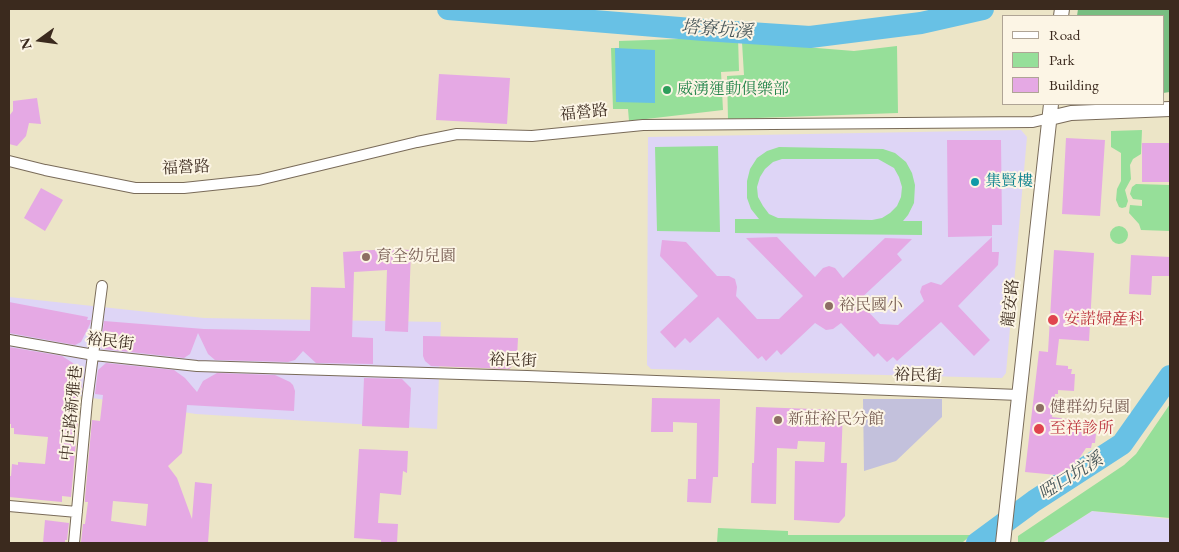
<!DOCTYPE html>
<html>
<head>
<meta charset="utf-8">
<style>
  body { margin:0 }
  #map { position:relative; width:1179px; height:552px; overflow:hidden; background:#ece5c7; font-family:"EB Garamond",serif }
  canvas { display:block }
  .frame { position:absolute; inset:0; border:10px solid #3b2a1e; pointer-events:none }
  .legend { position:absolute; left:1002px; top:15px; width:162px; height:90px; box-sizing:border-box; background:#fcf5e5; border:1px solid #afa495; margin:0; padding:6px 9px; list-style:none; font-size:15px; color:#3b2a1e }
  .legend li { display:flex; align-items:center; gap:10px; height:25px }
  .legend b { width:25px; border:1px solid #afa495 }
  .north { position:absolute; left:15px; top:15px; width:50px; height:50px; -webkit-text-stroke:4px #fcf5e5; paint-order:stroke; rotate:256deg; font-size:14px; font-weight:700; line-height:20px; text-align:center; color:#3b2a1e }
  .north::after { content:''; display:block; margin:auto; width:18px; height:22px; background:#3b2a1e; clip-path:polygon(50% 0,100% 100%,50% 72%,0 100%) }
</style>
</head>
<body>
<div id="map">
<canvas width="1179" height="552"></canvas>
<div class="frame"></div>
<ul class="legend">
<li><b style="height:6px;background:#fff"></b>Road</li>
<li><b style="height:14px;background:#96df99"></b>Park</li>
<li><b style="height:14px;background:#e5a9e4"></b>Building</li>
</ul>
<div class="north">N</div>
</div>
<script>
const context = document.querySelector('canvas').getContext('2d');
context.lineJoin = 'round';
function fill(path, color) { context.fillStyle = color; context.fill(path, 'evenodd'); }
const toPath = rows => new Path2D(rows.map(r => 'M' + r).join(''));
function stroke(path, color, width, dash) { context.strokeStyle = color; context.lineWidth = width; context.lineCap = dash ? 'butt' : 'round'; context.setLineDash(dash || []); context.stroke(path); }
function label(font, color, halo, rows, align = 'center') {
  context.font = font + ' "EB Garamond","Noto Serif TC",serif'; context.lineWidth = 4; context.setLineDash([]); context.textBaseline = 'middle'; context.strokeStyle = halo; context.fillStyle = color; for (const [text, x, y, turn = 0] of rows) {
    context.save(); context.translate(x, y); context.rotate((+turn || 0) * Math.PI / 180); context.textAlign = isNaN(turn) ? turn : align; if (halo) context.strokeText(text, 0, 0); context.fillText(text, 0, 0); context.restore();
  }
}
const built = toPath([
  [1021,130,1027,137,1006,373,1002,378,651,369,647,365,648,137],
  [9,297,204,318,441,322,437,429,196,414,9,385],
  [1092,511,1170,519,1170,543,1042,543]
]);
const industrial = toPath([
  [863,399,942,399,942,417,896,461,864,471]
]);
const green = toPath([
  [738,37,739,71,721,72,723,110,629,121,628,109,613,109,611,48,619,48,619,41],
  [742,42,854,51,897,46,898,113,728,119,727,76,744,75],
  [1142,130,1141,154,1133,159,1130,165,1131,179,1125,190,1128,201,1126,207,1122,208,1119,207,1116,200,1117,189,1121,181,1121,153,1111,147,1111,131],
  [718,146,720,232,657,231,655,147],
  [779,147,883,149,895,153,906,162,912,173,915,185,914,203,908,215,903,221,922,221,922,235,735,233,735,219,759,219,751,209,747,198,747,181,750,169,757,158,767,151],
  [782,159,878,159,894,168,899,177,902,187,901,197,897,206,890,213,882,218,872,220,778,218,769,214,763,206,758,197,757,187,760,177,765,169,773,162],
  [1136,184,1170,185,1170,231,1141,230,1139,224,1129,213,1130,205,1142,206,1142,200,1133,199,1130,194,1132,187],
  '1110 235a9 9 0 1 1 18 0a9 9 0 1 1-18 0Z',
  [1170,404,1170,518,1092,511,1042,543,1018,543,1018,536,1124,465,1136,454],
  [718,528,788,531,788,535,971,535,963,542,956,543,717,543]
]);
const forest = toPath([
  [1078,9,1170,9,1170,92,1163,93,1163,16,1077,16]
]);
const water = toPath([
  [615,48,655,50,655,103,616,102]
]);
const river = toPath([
  [448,9,704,30,810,37,921,23,983,9],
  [977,543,1034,501,1122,444,1170,376]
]);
const building = toPath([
  [439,74,510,78,507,124,436,120],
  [37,98,41,124,29,123,26,136,17,146,9,144,9,116,13,111,13,101],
  [1066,138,1105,140,1100,216,1062,214],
  [947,140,1001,140,1002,225,992,225,992,236,948,237],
  [1142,143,1170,143,1170,182,1142,182],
  [41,188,63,200,45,231,24,218],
  [777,237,815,277,823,268,829,266,835,268,843,278,885,238,912,239,897,254,902,260,858,301,880,324,898,325,924,301,920,292,922,286,931,282,941,285,992,237,992,252,999,252,998,265,958,306,990,340,974,356,941,322,897,361,893,357,887,362,878,353,874,357,841,323,833,329,826,330,815,323,781,355,777,350,766,361,762,356,758,359,718,317,690,343,685,338,675,348,660,332,698,296,660,256,662,240,686,242,717,276,729,276,735,279,737,287,736,296,757,319,779,319,803,296,746,238],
  [388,249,411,250,408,332,385,331,387,270,354,272,352,337,373,338,373,364,316,363,303,351,295,360,288,362,215,360,208,354,198,333,190,354,184,358,103,349,101,347,104,321,204,329,310,331,311,287,345,288,343,252],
  [1054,250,1094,253,1089,341,1059,339,1056,365,1068,366,1068,369,1072,369,1071,374,1075,374,1074,391,1058,390,1058,394,1055,394,1052,417,1092,422,1093,433,1096,434,1095,443,1092,443,1091,448,1086,448,1072,469,1057,475,1025,472,1039,351,1048,352],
  [1131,255,1170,257,1170,276,1152,276,1151,295,1129,294],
  [9,302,88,317,87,320,91,320,90,324,81,342,75,345,9,333],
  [423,336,518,338,517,358,515,364,509,369,431,366,425,361,423,356],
  [9,347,62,356,76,365,79,369,82,389,81,392,78,392,75,419,78,419,71,497,62,496,62,502,9,497,9,476,11,476,12,464,18,465,18,462,45,464,48,437,14,434,14,428,11,428,11,424,9,424],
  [106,363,174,370,185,378,197,392,203,381,217,373,275,375,290,382,293,385,295,391,294,411,187,405,182,453,168,466,177,478,192,519,195,482,212,484,208,543,81,542,83,524,85,524,88,502,85,502,85,498,92,420,100,421,103,395,95,394,98,370],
  [113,501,148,504,146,526,111,521],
  [364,378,402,379,411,388,409,428,362,426],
  [652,398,720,399,718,477,713,477,711,503,687,502,688,479,696,479,697,423,673,422,673,432,651,432],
  [756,407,843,410,841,463,847,463,845,516,839,523,794,520,795,461,824,462,825,442,798,441,797,449,777,448,776,504,751,503,752,463,754,463],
  [359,449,408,451,407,473,403,471,401,495,380,493,378,523,398,524,397,543,381,543,381,540,354,538],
  [45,520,69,523,67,540,65,540,65,543,43,543]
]);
const street = toPath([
  [9,161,45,170,135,188,184,188,259,180,417,142,457,134,532,136,643,125,1033,122,1050,118],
  [9,340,94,355,197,366,527,376,1019,395],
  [9,506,77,512],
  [74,543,87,401,102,286]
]);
const secondary = toPath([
  [1061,16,1062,9],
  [1050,118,1071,113,1170,109],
  [1003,543,1051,104]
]);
const markers = [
  [667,90,5,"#2e9e5b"],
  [975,182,5,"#0f9aa8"],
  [366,257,5,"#8d6e63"],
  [829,306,5,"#8d6e63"],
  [1053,320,6,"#e0444e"],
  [1040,408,5,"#8d6e63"],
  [778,420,5,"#8d6e63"],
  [1039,429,6,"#e0444e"]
];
const leisureNames = [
  ["威湧運動俱樂部",677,90]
];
const streetNames = [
  ["福營路",584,113,-6],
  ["福營路",186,168,-3],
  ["龍安路",1011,303,-84],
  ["裕民街",110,342,7],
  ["裕民街",513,361,2],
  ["裕民街",918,376,2],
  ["中正路新雅巷",72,413,-84]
];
const cultureNames = [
  ["集賢樓",985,182]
];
const educationNames = [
  ["育全幼兒園",376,257],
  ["裕民國小",839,306],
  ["健群幼兒園",1050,408],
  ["新莊裕民分館",788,420]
];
const healthNames = [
  ["安諾婦産科",1064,320],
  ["至祥診所",1050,429]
];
const waterNames = [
  ["塔寮坑溪",717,30,4],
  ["啞口坑溪",1071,477,-32]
];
fill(built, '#ded5f6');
fill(industrial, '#c3c1dc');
fill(green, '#96df99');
fill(forest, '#78be81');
fill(water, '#68c1e5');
stroke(river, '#68c1e5', 22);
fill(building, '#e5a9e4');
stroke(street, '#796b59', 12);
stroke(secondary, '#796b59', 16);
stroke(street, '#fff', 10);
stroke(secondary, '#fff', 14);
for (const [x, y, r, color] of markers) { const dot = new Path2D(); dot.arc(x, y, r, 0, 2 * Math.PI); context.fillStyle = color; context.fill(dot); stroke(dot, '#fcf5e5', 2); }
label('16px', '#27864d', '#fcf5e5', leisureNames, 'left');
label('16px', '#3b2a1e', '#fcf5e5', streetNames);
label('16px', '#0d838f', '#fcf5e5', cultureNames, 'left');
label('16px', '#785e54', '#fcf5e5', educationNames, 'left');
label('16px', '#be3a42', '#fcf5e5', healthNames, 'left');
label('italic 18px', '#48575a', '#fcf5e5', waterNames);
</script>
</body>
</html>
